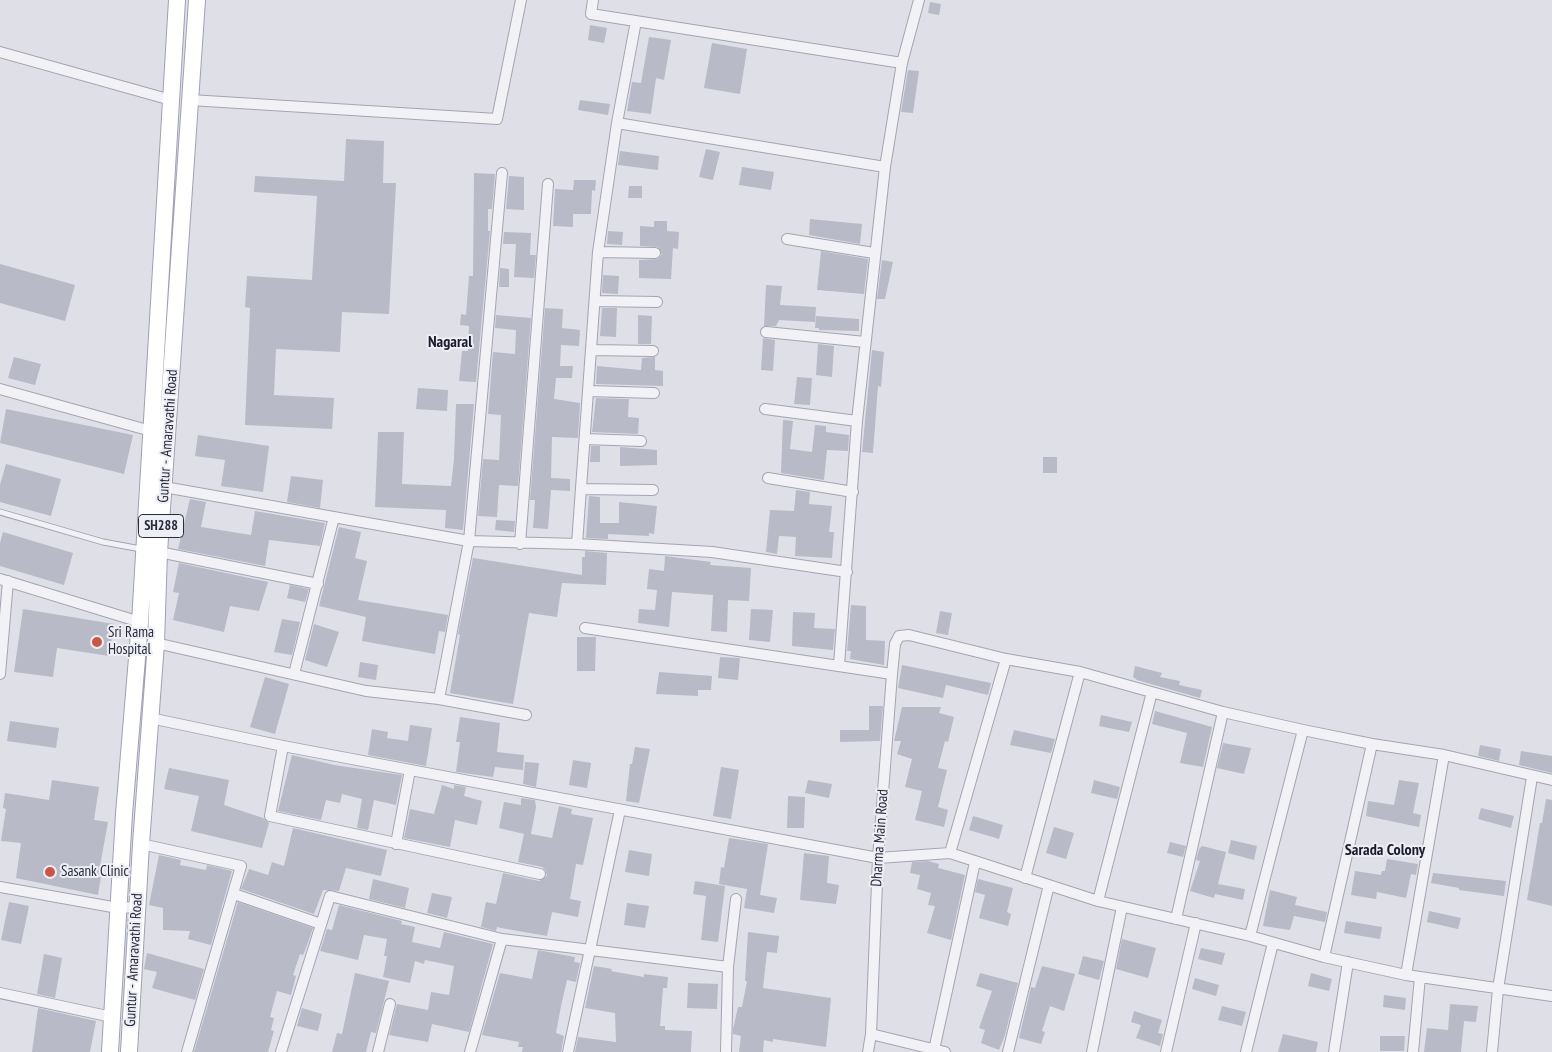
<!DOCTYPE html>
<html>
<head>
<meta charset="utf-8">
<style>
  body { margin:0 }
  canvas { display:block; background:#dedfe7 }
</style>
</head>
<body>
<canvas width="1552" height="1052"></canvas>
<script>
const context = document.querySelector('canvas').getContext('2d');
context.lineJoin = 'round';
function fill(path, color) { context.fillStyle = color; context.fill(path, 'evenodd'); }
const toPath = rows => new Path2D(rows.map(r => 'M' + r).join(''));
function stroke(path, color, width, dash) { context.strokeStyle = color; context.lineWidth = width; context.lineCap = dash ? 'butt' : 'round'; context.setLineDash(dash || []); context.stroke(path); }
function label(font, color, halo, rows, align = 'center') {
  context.font = font + ' "PT Sans Narrow",sans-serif'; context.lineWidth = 4; context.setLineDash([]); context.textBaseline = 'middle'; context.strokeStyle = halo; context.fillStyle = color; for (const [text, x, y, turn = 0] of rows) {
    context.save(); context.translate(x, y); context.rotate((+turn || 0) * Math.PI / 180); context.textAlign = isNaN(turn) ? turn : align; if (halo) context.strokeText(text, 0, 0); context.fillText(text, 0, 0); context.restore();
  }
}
const building = toPath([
  [930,2,941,4,939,15,928,13],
  [590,25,607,28,604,43,588,40],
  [649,37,671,40,664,80,656,78,651,114,627,111,632,82,641,83],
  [712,43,747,49,740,94,704,88],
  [908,70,919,71,913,113,901,112],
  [580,100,610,104,608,115,578,110],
  [346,139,384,141,383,183,396,183,389,314,342,312,340,352,276,349,274,395,334,398,332,429,245,425,250,308,245,307,247,276,312,280,317,196,254,192,255,176,344,181],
  [706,149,720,152,713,180,699,177],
  [620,151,659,156,658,170,618,165],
  [742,167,774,172,771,190,739,185],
  [474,173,495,174,492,209,488,209,488,231,490,231,476,382,459,381,462,351,468,351,469,326,460,325,461,314,466,315,469,276,473,276],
  [509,176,524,177,524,210,506,209],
  [574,180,596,180,595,191,592,190,591,214,573,214,573,227,553,226,555,189,573,190],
  [629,186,642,186,642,198,628,198],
  [810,219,862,224,860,244,809,235],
  [654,221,667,221,667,231,679,232,678,249,673,248,671,279,639,278,639,260,658,259,662,254,658,247,640,246,640,226,654,227],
  [608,231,623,232,622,245,607,244],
  [504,232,531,233,530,255,536,255,534,278,514,277,516,244,503,244],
  [821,251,868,259,864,294,817,290],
  [882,260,893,262,885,299,877,299],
  [0,264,75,285,65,321,0,303],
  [500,268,509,269,509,287,499,287],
  [603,275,619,276,618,294,602,293],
  [766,285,782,286,780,305,816,307,815,322,779,320,776,326,764,326],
  [545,308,563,309,562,328,580,330,579,346,561,345,560,366,573,366,572,378,556,378,554,399,580,403,578,438,552,437,551,478,570,479,570,491,551,490,548,529,533,528,535,500,530,500],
  [602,308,617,308,616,337,600,336],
  [496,315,531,318,518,486,499,485,497,517,478,516,483,459,499,460,501,415,488,414,493,352,515,354,516,330,495,328],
  [638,315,652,316,651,344,638,344],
  [816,316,859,319,859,331,819,330,819,328,815,328],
  [763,338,775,340,773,371,761,370],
  [818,344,834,346,832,377,816,375],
  [872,350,884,352,881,387,878,386,873,453,862,452],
  [14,357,41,364,35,385,8,378],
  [655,357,655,370,663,371,663,386,596,384,597,366,641,370,642,358],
  [797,377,812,378,810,405,794,404],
  [418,388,448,390,447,411,416,409],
  [596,398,629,399,628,417,639,418,638,434,592,432],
  [456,404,474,404,463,530,445,528,446,510,375,507,378,432,404,432,402,484,451,486,454,459],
  [6,409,133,435,124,474,0,443],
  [783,420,793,421,790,449,812,452,815,425,826,426,826,432,849,435,848,451,827,450,824,480,781,473],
  [198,435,269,446,263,492,221,486,225,460,195,456],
  [591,446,600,446,600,462,590,462],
  [620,447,657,450,657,465,620,466],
  [1043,457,1057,457,1057,473,1043,473],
  [6,464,61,479,51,516,0,502,0,485],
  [291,476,323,480,320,508,287,502],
  [796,490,810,492,809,504,832,506,829,532,834,532,832,558,795,556,796,537,779,536,777,554,766,552,770,510,794,511],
  [589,496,600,497,600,523,619,523,619,502,657,506,654,534,649,533,649,536,608,534,608,539,586,538],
  [190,499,206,502,201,527,251,535,255,511,325,523,320,546,269,540,265,566,178,549],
  [496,520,515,521,514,532,495,530],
  [339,527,361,532,355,558,367,561,358,600,448,615,445,632,439,631,435,654,362,641,366,617,319,606],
  [3,532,73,553,64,585,0,566,0,543],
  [585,551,607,553,606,585,562,583,557,617,529,613,513,704,450,693,460,635,458,634,473,558,582,575,582,557,585,557],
  [665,556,711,562,710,565,751,568,749,601,728,600,727,632,711,631,713,595,672,592,669,627,638,623,639,609,655,610,657,590,647,589,649,569,664,571],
  [179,563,268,582,259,611,230,606,224,632,173,620,179,593,173,592],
  [290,585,309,589,305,602,287,598],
  [851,605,866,606,866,640,885,641,884,665,850,659,851,651,847,651],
  [23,609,114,624,109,656,57,648,53,677,14,672],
  [751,609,773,610,770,642,749,640],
  [940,611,952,613,948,635,936,633],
  [793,612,815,613,814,628,835,629,833,650,792,646],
  [282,619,300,622,292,655,274,652],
  [314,624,339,632,327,667,305,660],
  [577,637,596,637,595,671,577,671],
  [720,657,740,658,738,680,718,678],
  [360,662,378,665,376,680,358,677],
  [902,665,991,683,988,695,946,685,943,698,898,688],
  [1135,666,1162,673,1160,677,1180,681,1179,685,1202,690,1200,698,1137,680,1133,677],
  [659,672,712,676,711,690,698,690,698,696,656,694],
  [265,677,289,684,275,734,250,727],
  [869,706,883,706,880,741,840,742,840,730,869,730],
  [902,707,941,707,939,713,954,717,948,742,945,741,938,768,947,770,938,807,948,810,944,827,915,820,922,791,905,787,912,759,897,754,901,741,894,741],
  [1155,711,1212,727,1203,767,1180,763,1187,733,1152,724],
  [1101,715,1132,722,1129,732,1099,726],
  [460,717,500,723,497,752,524,755,523,770,495,767,493,777,456,772,460,742,456,742],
  [10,721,59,728,56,748,7,741],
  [410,725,432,728,426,766,368,755,372,729,388,732,387,738,408,741],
  [1014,730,1055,739,1051,753,1010,745],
  [1223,743,1251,748,1244,774,1217,768],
  [1480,745,1501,749,1499,761,1478,756],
  [635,747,650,749,639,803,626,801,630,764,632,764],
  [1521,751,1552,756,1552,773,1519,765],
  [292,755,334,765,402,775,396,805,374,800,368,830,357,828,362,799,342,794,340,803,326,800,321,820,278,811],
  [573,760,591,763,587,788,569,785],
  [525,762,539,763,536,787,523,784],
  [721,767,739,770,731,819,713,816],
  [169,768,229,780,224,805,263,818,269,823,262,848,191,831,199,796,164,789],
  [52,780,99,787,94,820,108,822,98,877,101,877,98,895,16,878,21,843,1,841,6,809,3,808,5,793,49,800],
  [808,780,832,784,829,798,805,793],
  [1094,780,1120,787,1117,799,1091,793],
  [1399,780,1419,783,1413,813,1421,815,1419,827,1366,816,1368,801,1394,805],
  [442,785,454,789,454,785,466,787,464,796,482,801,477,825,455,820,450,847,404,838,410,809,434,814],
  [788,796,805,797,804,828,787,828],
  [521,798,535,800,536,807,531,834,552,838,559,806,572,809,571,814,593,818,583,865,576,864,570,899,581,901,578,917,552,912,547,936,501,928,497,927,496,931,481,927,486,902,496,904,503,873,539,881,547,876,546,871,542,867,518,862,524,834,499,828,504,802,521,805],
  [1546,799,1552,800,1552,906,1527,900,1540,823,1542,823],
  [1481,808,1514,816,1511,828,1478,819],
  [973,816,1003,825,999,839,969,830],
  [1054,827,1074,833,1066,859,1046,853],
  [293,828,387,850,381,876,346,868,339,891,323,890,314,914,241,889,249,869,268,875,272,862,284,866],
  [729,838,768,844,760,895,777,898,774,913,744,908,747,889,719,884,721,867,724,868],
  [1231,840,1257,846,1254,860,1228,853],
  [1170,842,1186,846,1183,857,1167,853],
  [1202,846,1226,852,1218,884,1245,889,1243,900,1215,894,1214,898,1190,891,1200,861,1196,860,1199,849],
  [629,850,652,854,649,876,625,872],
  [804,853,829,856,827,883,839,885,836,904,800,900],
  [159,855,181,860,180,865,206,870,207,865,232,871,211,945,188,939,190,931,163,930,163,908,149,905],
  [1387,859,1418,864,1416,875,1411,874,1406,898,1377,892,1376,899,1351,895,1355,871,1381,875,1382,871,1385,871],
  [928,861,939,864,938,868,965,875,951,940,927,933,935,906,928,905,931,893,917,889,920,875,910,873,912,862],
  [1433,873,1506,881,1504,896,1459,890,1459,888,1431,883],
  [373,879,409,888,405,908,369,899],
  [978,879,1013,888,1007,912,1011,914,1008,926,979,918,985,895,975,892],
  [695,881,725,886,718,942,701,940,706,896,693,894],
  [1270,890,1297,897,1295,905,1327,912,1325,922,1294,916,1290,930,1263,926],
  [432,893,452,897,447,918,427,913],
  [9,902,29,906,21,944,1,940],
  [238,902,313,928,306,948,303,955,300,954,293,975,296,976,291,995,277,991,270,1017,274,1018,271,1030,274,1031,268,1052,194,1052],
  [627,903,649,906,645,928,624,925],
  [339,905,402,921,401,924,415,927,412,942,440,948,444,932,493,944,469,1032,432,1024,428,1042,389,1035,397,1004,428,1010,431,992,449,995,454,966,425,960,424,964,415,961,410,983,383,977,387,956,384,956,387,939,364,935,358,960,320,951,327,929,332,930],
  [1429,911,1461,918,1458,929,1427,922],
  [1346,921,1382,927,1380,939,1344,933],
  [748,932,779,936,777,953,767,952,763,988,831,998,826,1047,773,1039,773,1042,764,1040,763,1052,739,1052,741,1036,733,1034,733,1029,738,1007,742,1007,747,981,745,981],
  [1122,939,1156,948,1148,978,1116,969],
  [1201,948,1225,953,1222,965,1198,959],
  [538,950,575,957,574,962,580,963,576,982,567,980,561,1006,556,1033,564,1036,561,1052,522,1052,523,1047,518,1047,519,1042,482,1035,500,973,532,979],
  [147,953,204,969,195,1000,152,988,157,972,144,969],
  [44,954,62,958,55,998,37,994],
  [1083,956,1104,961,1099,980,1078,974],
  [594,966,612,969,611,971,644,977,644,974,668,977,667,988,663,988,660,1026,665,1026,665,1030,692,1031,691,1052,575,1052,578,1037,616,1042,615,1013,585,1008],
  [1042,966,1075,974,1064,1011,1050,1006,1042,1031,1045,1032,1041,1044,1019,1038,1031,987,1035,988],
  [355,973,389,981,376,1033,371,1032,366,1052,332,1052,337,1033,342,1034],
  [980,973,1018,983,1005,1035,999,1050,981,1043,985,1030,979,1028,992,991,976,986],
  [1311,973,1332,979,1329,991,1308,986],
  [1195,978,1219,985,1216,996,1192,989],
  [688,983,718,984,717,1009,687,1008],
  [1384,995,1406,998,1405,1010,1383,1007],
  [1450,1004,1478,1006,1476,1022,1464,1021,1461,1052,1424,1052,1427,1028,1448,1030],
  [1222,1006,1246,1012,1242,1026,1218,1020],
  [38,1008,96,1021,90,1052,32,1052],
  [302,1008,322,1014,318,1031,297,1026],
  [1134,1011,1162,1020,1158,1033,1163,1034,1160,1046,1136,1038,1141,1025,1131,1022],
  [1283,1034,1318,1042,1316,1052,1278,1052],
  [1380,1036,1405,1036,1404,1051,1380,1051]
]);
const service = toPath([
  [0,512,103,542,141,549]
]);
const minor = toPath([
  [593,0,591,14,902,63],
  [0,52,171,100],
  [190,100,497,119,521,0],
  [617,123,885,167],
  [787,239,874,253],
  [598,252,655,253],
  [595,301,657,302],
  [766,332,865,342],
  [592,350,653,351],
  [0,389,151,431],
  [589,391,654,393],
  [765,409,857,421],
  [585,439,641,441],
  [768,478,853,492],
  [164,487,469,541,577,544,712,552,847,572],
  [582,489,653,490],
  [520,544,548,184],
  [577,544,598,252,617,123,636,21],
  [159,552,318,584],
  [0,579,140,622],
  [585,628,892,674],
  [156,643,366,691,439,699,526,715],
  [839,665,857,421,885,167,902,63,919,0],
  [0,674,8,581],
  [294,674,334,517],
  [439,699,469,541,502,173],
  [150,718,283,746,878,858,950,853,1098,901,1250,936,1324,957,1406,975,1552,996],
  [283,746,270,816,540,874],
  [141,844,241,866,187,1052],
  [396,844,410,770],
  [950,853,1006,659],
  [1025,878,1080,672],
  [0,887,118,908,137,907],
  [234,894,321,924],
  [1098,901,1152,692],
  [1176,919,1223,712],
  [1250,936,1303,730],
  [1324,957,1372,744],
  [1406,975,1444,755],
  [0,993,112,1017],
  [871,1034,945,1052],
  [934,1050,975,862],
  [281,1052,330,896,502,939,728,967],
  [378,1052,390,1004],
  [470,1052,502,939],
  [568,1052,620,810],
  [726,1052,728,967,736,899],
  [868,1052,871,1034,878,858,892,674,895,644,899,636,909,635,1006,659,1080,672,1223,712,1303,730,1372,744,1444,755,1552,780],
  [1008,1052,1049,885],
  [1092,1052,1122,907],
  [1166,1052,1196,923],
  [1246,1052,1273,943],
  [1334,1052,1348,962],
  [1413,1052,1420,977],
  [1492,1052,1498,989,1532,777]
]);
const primary = toPath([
  [110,1052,124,814,140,622,177,0],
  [129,1052,141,844,156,643,159,552,197,0]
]);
const markers = [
  [97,642,6,"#c95746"],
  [50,872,6,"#c95746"]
];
const shields = [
  [161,526,45]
];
const shieldNames = [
  ["SH288",161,526]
];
const streetNames = [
  ["Guntur - Amaravathi Road",168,436,-86],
  ["Dharma Main Road",880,838,-86],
  ["Guntur - Amaravathi Road",134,960,-87]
];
const poiNames = [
  ["Sri Rama",108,633],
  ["Hospital",108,650],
  ["Sasank Clinic",61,872]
];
const neighbourhoodNames = [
  ["Nagaral",450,342],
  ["Sarada Colony",1385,850]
];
fill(building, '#b9bac7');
stroke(service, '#a4a5b1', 7);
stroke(minor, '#a4a5b1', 12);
stroke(primary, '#9ea1b3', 18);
stroke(service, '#f1f1f6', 5);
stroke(minor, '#f1f1f6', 10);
stroke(primary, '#fff', 16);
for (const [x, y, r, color] of markers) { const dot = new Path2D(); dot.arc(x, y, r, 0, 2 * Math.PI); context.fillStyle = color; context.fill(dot); stroke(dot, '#eeeff5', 2); }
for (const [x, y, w] of shields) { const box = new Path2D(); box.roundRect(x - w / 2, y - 11.5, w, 23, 4); context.fillStyle = '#eeeff5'; context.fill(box); stroke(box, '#282a3e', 1); }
label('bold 14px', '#282a3e', null, shieldNames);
label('15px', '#282a3e', '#eeeff5', streetNames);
label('15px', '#282a3e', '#eeeff5', poiNames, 'left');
label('bold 16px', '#1a1b2e', '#eeeff5', neighbourhoodNames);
</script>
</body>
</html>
